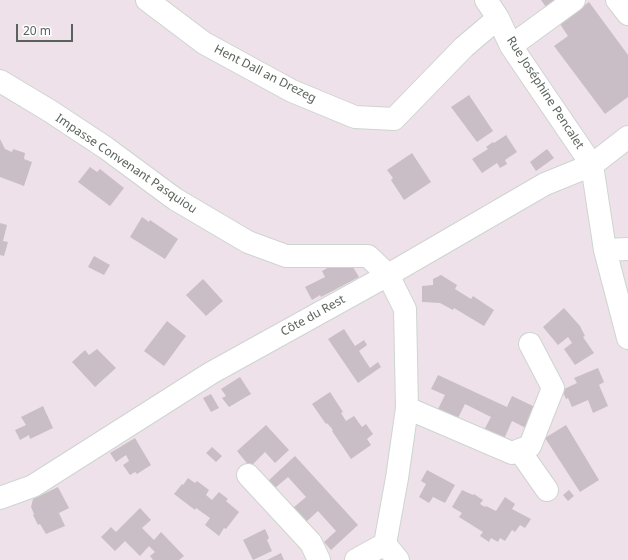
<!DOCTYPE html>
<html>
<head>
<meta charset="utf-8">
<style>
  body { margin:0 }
  #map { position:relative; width:628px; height:560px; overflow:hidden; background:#eee1e9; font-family:"Noto Sans",sans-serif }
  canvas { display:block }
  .scale { position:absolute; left:16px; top:24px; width:57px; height:18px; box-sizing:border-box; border:2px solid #5a635b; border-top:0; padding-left:5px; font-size:12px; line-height:14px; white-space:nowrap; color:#5a635b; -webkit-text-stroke:3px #fff; paint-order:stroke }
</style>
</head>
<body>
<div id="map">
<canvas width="628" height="560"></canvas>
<div class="scale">20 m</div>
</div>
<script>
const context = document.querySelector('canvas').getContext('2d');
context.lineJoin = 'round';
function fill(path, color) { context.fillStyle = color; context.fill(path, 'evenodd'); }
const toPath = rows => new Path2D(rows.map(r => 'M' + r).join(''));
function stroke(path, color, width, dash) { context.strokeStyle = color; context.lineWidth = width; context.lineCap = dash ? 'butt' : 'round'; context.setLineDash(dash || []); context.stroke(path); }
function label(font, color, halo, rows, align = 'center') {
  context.font = font + ' "Noto Sans",sans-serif'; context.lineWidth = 3; context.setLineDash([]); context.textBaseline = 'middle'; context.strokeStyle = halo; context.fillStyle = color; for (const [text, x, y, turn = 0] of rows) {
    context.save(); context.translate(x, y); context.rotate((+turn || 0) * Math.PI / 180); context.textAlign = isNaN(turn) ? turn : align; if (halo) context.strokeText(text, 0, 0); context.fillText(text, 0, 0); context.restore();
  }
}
const building = toPath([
  [541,0,556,0,546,7],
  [589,2,628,55,628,97,605,114,554,46,568,36,560,24],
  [469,95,493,131,477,142,451,107],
  [506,135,517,152,505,160,507,164,500,168,497,163,482,173,472,159,488,149,486,147,493,142,494,143],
  [0,139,5,149,12,152,13,149,25,153,24,159,32,162,24,186,0,177],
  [547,149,554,158,536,171,530,162],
  [412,153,431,182,404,200,391,180,393,178,387,170],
  [90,167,97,172,100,169,124,188,110,206,78,182],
  [142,217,149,222,150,220,178,239,165,259,130,237],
  [0,223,7,225,3,241,8,242,4,256,0,255],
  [94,256,110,265,104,275,88,267],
  [340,261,350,262,359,277,321,297,320,295,312,300,305,287,325,277,322,271],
  [441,275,457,285,455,289,471,299,473,296,494,310,484,326,454,308,453,310,440,303,422,302,422,286,433,285,433,279],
  [203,279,223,301,206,316,186,295],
  [564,308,580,326,585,336,583,337,594,353,575,365,564,349,572,343,568,337,558,345,543,327],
  [167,321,186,336,164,366,144,351],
  [344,329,355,346,364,340,367,345,359,351,370,368,378,362,381,367,358,383,328,339],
  [97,349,116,368,95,387,72,362,85,350,89,355],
  [598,368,604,382,599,385,608,406,593,413,588,400,572,407,568,398,566,399,562,390,577,383,574,378],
  [438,375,507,407,512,396,535,407,526,428,512,421,504,439,484,430,491,417,465,404,458,418,438,409,445,395,431,389],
  [240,377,251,394,229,407,222,398,226,396,221,389],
  [330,392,343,412,341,413,346,421,354,416,362,427,366,424,373,434,367,439,371,445,351,459,332,431,333,430,327,423,326,424,312,404],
  [211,394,219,408,211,412,203,398],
  [43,406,53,428,30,439,29,435,20,440,15,430,26,425,21,417],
  [266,425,289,450,275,463,265,452,250,467,237,451],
  [566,425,599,480,580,492,545,438],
  [135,438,151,465,137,474,135,472,130,475,123,465,129,461,126,455,116,462,110,453],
  [212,447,222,456,216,462,206,453],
  [295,456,358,525,331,550,324,542,336,531,318,511,306,522,293,508,306,497,288,477,275,488,268,481],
  [427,470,455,485,445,503,433,497,429,503,419,497,426,484,421,481],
  [188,478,195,483,197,481,209,490,206,495,212,500,219,492,228,499,226,501,239,512,226,529,224,528,219,536,205,525,210,518,196,508,195,510,174,494,182,484,183,485],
  [58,487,69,508,59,513,65,526,46,534,40,524,38,525,33,515,34,514,31,507,33,499],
  [462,490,473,495,474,494,483,500,480,504,485,507,486,506,496,511,505,497,515,504,512,509,531,519,525,528,520,525,515,532,512,530,505,541,500,538,498,542,491,538,489,542,480,536,483,532,459,517,462,513,452,507],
  [569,490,574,496,568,501,563,495],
  [140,508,151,520,142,528,154,540,161,532,184,556,179,560,153,560,150,556,155,552,149,546,140,556,125,541,115,551,101,537,111,527,116,532],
  [265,529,269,538,267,540,272,551,253,560,243,540],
  [281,553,284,560,267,560]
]);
const minor = toPath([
  [147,0,204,43,292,91,355,117,394,119,464,47,498,18],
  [486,0,498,18,511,46,592,165,605,250,628,249],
  [617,0,628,14],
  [511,46,574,0],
  [0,81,50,111,106,148,175,199,248,242,286,256,368,256,388,275,405,309,407,408,397,478,385,544,356,560],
  [605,250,628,338],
  [407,408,512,453,530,446,553,388,530,344],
  [519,450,547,490],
  [248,475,311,543,319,560],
  [0,498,33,486,211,373,388,275,545,184,592,165,628,137],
  [385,544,398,560]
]);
const streetNames = [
  ["Hent Dall an Drezeg",265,74,27],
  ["Rue Joséphine Pencalet",545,93,57],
  ["Impasse Convenant Pasquiou",126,164,34],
  ["Côte du Rest",313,316,-29]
];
fill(building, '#c9bec6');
stroke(minor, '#cdd5cf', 24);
stroke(minor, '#fff', 22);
label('12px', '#5a635b', '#fff', streetNames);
</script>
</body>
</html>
